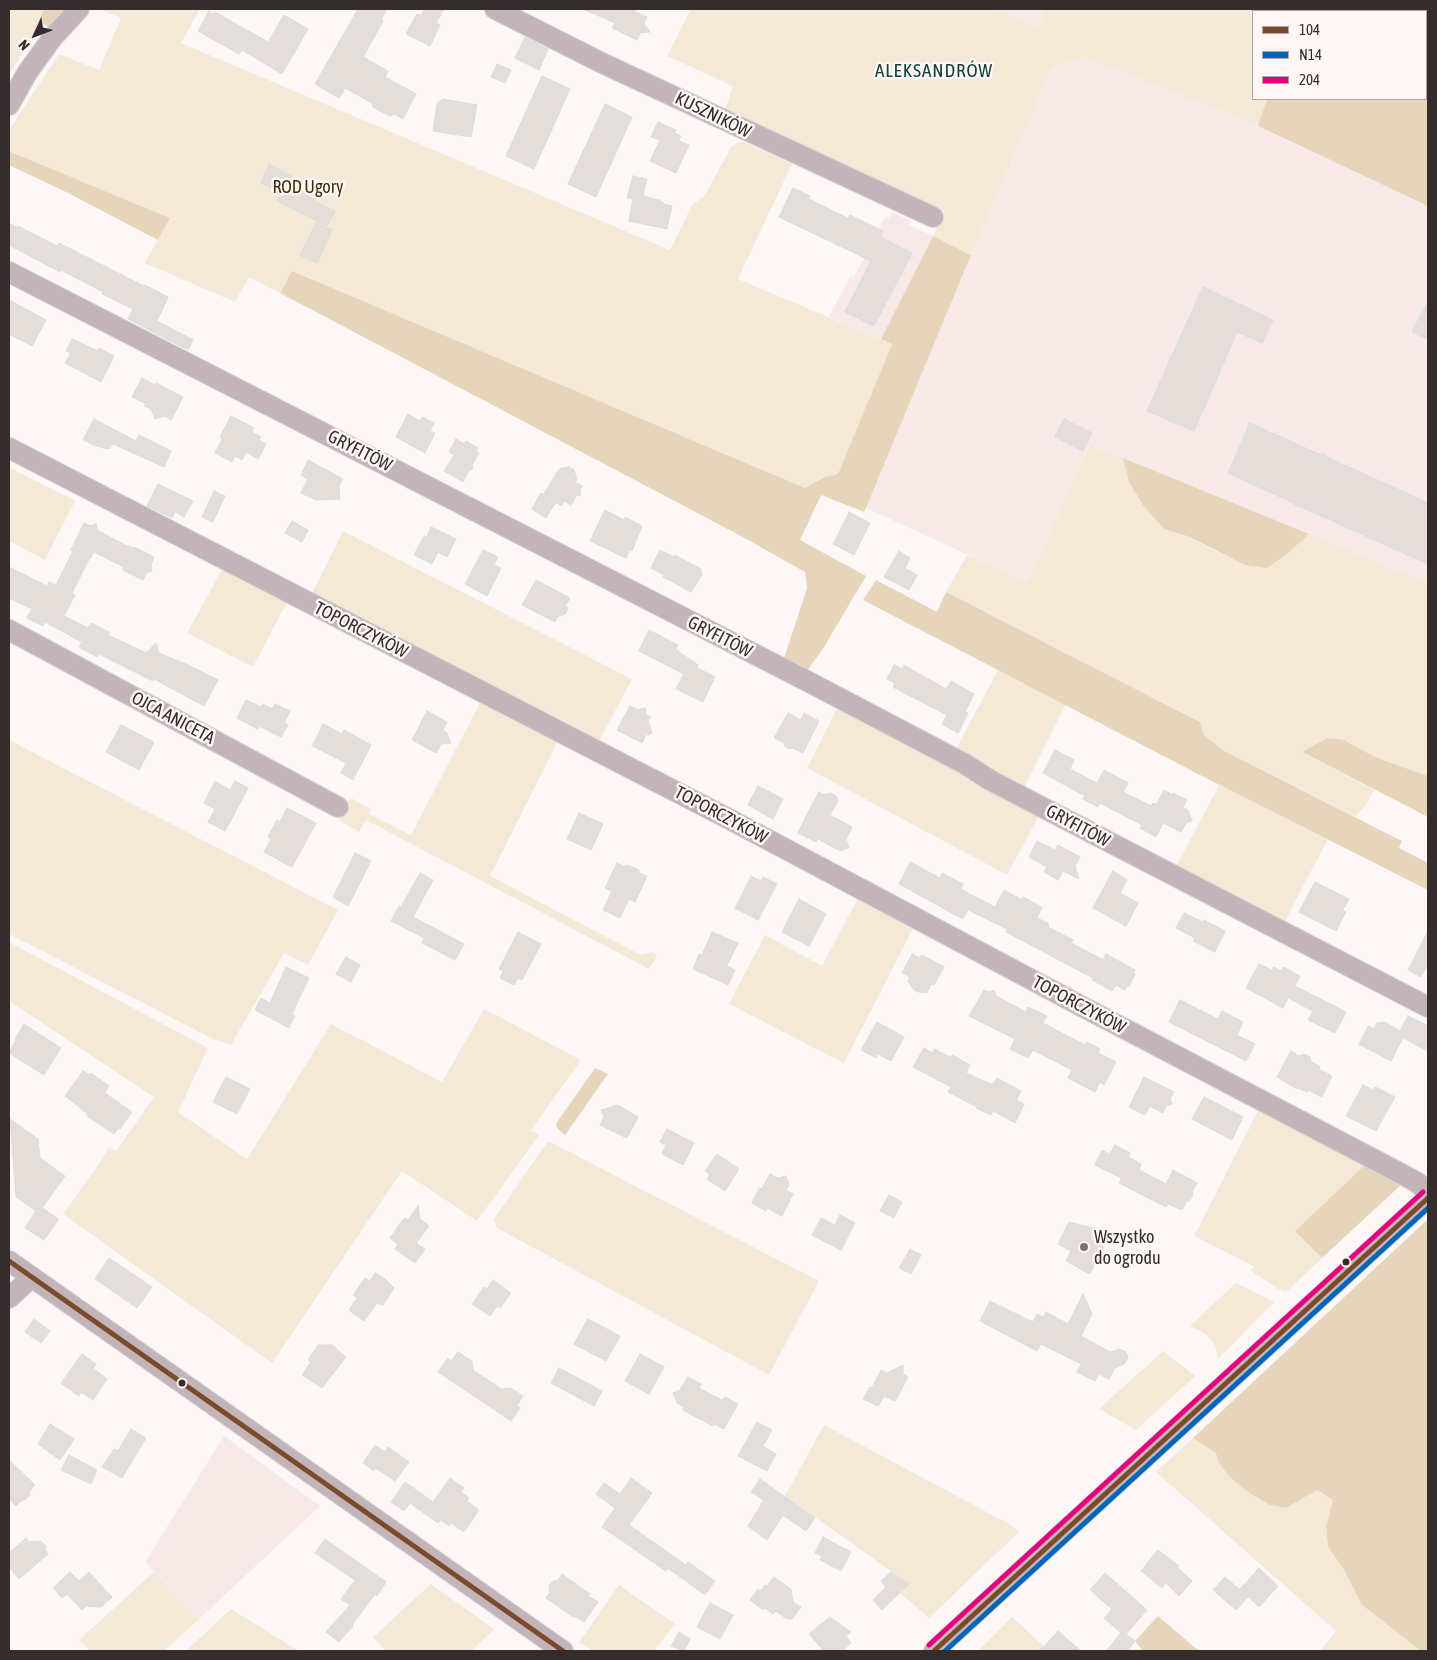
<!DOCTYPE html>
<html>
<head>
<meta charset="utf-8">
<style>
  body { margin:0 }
  #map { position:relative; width:1437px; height:1660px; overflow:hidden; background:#fdf8f7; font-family:"Asap Condensed",sans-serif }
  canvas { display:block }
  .frame { position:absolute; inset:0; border:10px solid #352c2c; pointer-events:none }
  .legend { position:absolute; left:1252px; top:10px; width:175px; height:90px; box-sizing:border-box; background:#fff6f5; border:1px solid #aea5a5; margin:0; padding:6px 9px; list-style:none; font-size:15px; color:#352c2c }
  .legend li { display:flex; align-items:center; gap:10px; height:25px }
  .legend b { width:25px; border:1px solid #aea5a5 }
  .north { position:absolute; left:10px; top:10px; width:50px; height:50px; -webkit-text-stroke:4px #fff6f5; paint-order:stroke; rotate:227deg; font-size:14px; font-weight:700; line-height:20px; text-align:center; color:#352c2c }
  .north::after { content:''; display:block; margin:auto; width:18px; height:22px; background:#352c2c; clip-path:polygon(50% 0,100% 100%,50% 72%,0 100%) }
</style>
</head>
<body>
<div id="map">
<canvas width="1437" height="1660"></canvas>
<div class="frame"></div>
<ul class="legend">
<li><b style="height:6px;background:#7a4b2a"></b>104</li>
<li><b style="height:6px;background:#0065bd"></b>N14</li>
<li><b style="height:6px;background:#e5007d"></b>204</li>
</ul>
<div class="north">N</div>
</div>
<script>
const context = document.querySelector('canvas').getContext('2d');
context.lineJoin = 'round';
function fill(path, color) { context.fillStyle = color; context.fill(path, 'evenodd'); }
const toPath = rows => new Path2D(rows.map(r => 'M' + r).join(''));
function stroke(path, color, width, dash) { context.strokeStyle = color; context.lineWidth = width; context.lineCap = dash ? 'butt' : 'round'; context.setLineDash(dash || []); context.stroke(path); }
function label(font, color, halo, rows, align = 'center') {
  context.font = font + ' "Asap Condensed",sans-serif'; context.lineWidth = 5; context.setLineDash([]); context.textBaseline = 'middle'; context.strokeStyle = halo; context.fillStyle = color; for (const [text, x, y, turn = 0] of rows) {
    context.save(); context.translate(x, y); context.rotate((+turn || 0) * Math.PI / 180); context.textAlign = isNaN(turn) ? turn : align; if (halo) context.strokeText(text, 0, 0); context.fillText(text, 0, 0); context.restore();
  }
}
const built = toPath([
  [995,9,1046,9,1038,28],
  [1084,57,1258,126,1428,206,1428,583,1090,445,1027,582,866,508,971,255,1052,69],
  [892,212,911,221,909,225,933,236,881,339,829,317,850,276,854,277,885,217,889,218],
  [224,1436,320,1506,199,1619,145,1562]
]);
const green = toPath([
  [9,9,44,9,34,33,9,75],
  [99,9,200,9,181,43,670,250,692,205,705,195,731,147,741,141,792,164,738,279,892,344,838,474,825,477,805,488,292,271,280,293,249,277,235,302,145,263,170,218,9,151,9,130,59,54,99,70,121,18],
  [691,9,995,9,1038,27,1046,9,1294,9,1293,11,1253,11,1253,99,1267,99,1258,126,1084,57,1052,69,971,255,933,236,945,211,724,113,733,86,667,56],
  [1090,445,1123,458,1129,482,1164,529,1190,537,1215,551,1267,568,1287,554,1309,534,1428,583,1428,776,1375,757,1344,740,1303,753,1374,790,1368,802,1355,817,1224,751,1204,735,1200,722,946,592,967,555,1027,582],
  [9,467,75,501,45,560,9,541],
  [343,531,632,679,597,745,311,595],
  [223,568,287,602,253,667,187,633],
  [998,670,1066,704,1025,786,956,749],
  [481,701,558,741,490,876,641,955,653,952,657,956,649,969,366,820,359,832,341,822,338,814,343,808,346,801,353,799,371,809,369,814,411,835],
  [839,705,971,773,968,779,1039,816,1007,875,807,768],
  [9,740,338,910,308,965,284,953,231,1045,213,1039,9,934],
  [1219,785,1328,839,1285,921,1177,865],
  [858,898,914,927,844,1063,729,1004,765,935,822,966],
  [9,942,208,1048,178,1112,247,1159,331,1024,442,1082,484,1009,581,1060,531,1130,539,1135,477,1221,402,1171,272,1363,63,1214,99,1164,109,1147,116,1151,154,1097,9,1001],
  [1259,1109,1367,1163,1295,1231,1322,1258,1286,1292,1278,1289,1250,1270,1255,1267,1194,1236],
  [548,1141,819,1281,769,1375,497,1228,494,1219],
  [1236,1283,1274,1302,1218,1359,1215,1345,1206,1334,1190,1326],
  [1163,1351,1195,1376,1136,1430,1099,1409],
  [824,1425,1011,1525,1019,1532,929,1618,900,1593,909,1584,785,1496],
  [1193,1438,1217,1453,1230,1477,1246,1491,1270,1505,1286,1508,1317,1490,1333,1500,1326,1527,1328,1547,1343,1568,1362,1605,1421,1651,1320,1651,1336,1631,1156,1472],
  [154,1572,199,1619,164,1651,91,1651,79,1640],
  [431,1584,494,1629,471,1651,386,1651,373,1637],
  [619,1585,675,1624,654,1651,593,1651,579,1642],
  [231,1609,299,1651,186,1651],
  [1012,1617,1049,1651,978,1651]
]);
const forest = toPath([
  [44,9,65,9,49,27,39,21],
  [1426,77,1428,78,1428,206,1258,126,1267,99,1426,99],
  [9,151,57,171,170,218,158,240,68,193,9,165],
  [933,236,971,255,866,508,864,512,821,495,800,540,866,576,824,647,807,671,784,658,807,588,805,572,741,536,280,293,292,271,805,488,825,477,838,474,892,344,881,339],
  [1123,458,1309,534,1287,554,1267,568,1245,565,1190,537,1164,529,1143,505,1129,482],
  [876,580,937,612,946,592,1200,722,1204,735,1224,751,1402,841,1399,848,1428,863,1428,890,1198,774,863,600],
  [1327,738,1344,740,1375,757,1428,776,1428,817,1302,752],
  [595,1068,608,1074,565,1135,558,1129,556,1126,557,1122],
  [1367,1163,1402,1184,1322,1258,1295,1231],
  [1428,1219,1428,1651,1421,1651,1362,1605,1343,1568,1328,1547,1326,1527,1333,1500,1317,1490,1286,1508,1270,1505,1246,1491,1230,1477,1219,1463,1216,1453,1193,1438],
  [1158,1616,1199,1651,1143,1651,1135,1641]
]);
const building = toPath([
  [358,9,387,9,381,20,383,21,363,57,388,71,385,77,416,94,403,119,394,114,390,116,373,107,372,103,345,88,339,98,315,84,358,9],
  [425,9,444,9,436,23,440,25,430,46,406,34,417,14,421,16,425,9],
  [583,9,630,9,647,17,644,24,650,32,640,33,637,40,612,28,615,23,583,9],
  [209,11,213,14,215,12,268,42,284,15,308,29,282,74,242,50,239,54,198,31,209,11],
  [525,37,548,49,539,70,515,58,525,37],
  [497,64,511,70,505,83,491,77,497,64],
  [542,76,570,89,534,169,506,156,542,76],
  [443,99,477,105,471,137,433,131,437,103,443,99],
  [605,104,632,117,596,197,568,184,605,104],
  [658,122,676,130,674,133,681,136,679,141,689,145,676,173,650,161,660,140,651,137,658,122],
  [269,164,313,188,308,197,335,212,327,226,277,201,282,192,261,183,269,164],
  [633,176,647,179,643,196,659,200,663,202,663,204,672,206,667,229,629,221,633,199,627,198,633,176],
  [793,188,810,196,809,199,833,211,848,218,850,215,883,231,880,237,912,253,874,326,845,312,871,261,779,217,793,188],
  [9,223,17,228,18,226,57,246,59,243,144,286,145,285,168,297,157,321,193,340,188,350,128,319,133,309,102,294,103,292,61,270,60,272,9,245,9,223],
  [316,223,332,230,317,263,300,255,316,223],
  [1203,287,1273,320,1262,343,1237,332,1194,431,1147,411,1203,287],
  [9,300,46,320,32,346,9,334,9,300],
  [1428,301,1428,339,1412,332,1428,301],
  [72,339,98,351,99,348,114,356,101,382,65,363,71,353,66,351,72,339],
  [142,378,155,385,156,383,183,397,171,420,165,416,155,419,151,409,144,406,146,404,132,397,142,378],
  [408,414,420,421,422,417,434,423,430,431,435,433,425,453,396,437,408,414],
  [231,416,254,428,252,432,261,437,259,440,266,444,258,459,246,452,242,460,235,456,232,462,215,453,222,439,220,437,231,416],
  [94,419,136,441,139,435,171,451,164,467,113,444,109,449,96,446,83,440,94,419],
  [1064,419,1092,433,1083,451,1055,437,1064,419],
  [1250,423,1321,455,1322,453,1331,459,1428,503,1428,564,1299,506,1299,507,1289,501,1228,473,1250,423],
  [456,439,464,444,466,441,478,448,476,451,479,453,472,465,473,469,469,470,463,482,444,471,454,455,449,452,456,439],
  [308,460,343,479,339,486,340,499,316,500,301,493,308,479,301,475,308,460],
  [569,467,574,470,577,480,575,482,582,486,580,490,581,495,576,496,571,505,564,501,561,506,557,503,554,505,546,518,532,509,541,493,544,494,559,469,569,467],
  [158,484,193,501,184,517,175,512,172,518,147,506,158,484],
  [214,491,225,496,213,522,202,517,214,491],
  [605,510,624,520,625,517,642,526,632,551,630,550,626,558,590,541,605,510],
  [849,512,870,523,854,555,833,544,849,512],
  [292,521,308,530,302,542,285,533,292,521],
  [84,523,90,526,96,524,97,530,125,545,134,548,134,547,154,557,151,564,152,571,146,573,143,580,123,570,124,567,94,552,90,559,89,559,72,593,75,595,64,616,88,628,91,623,109,632,108,635,146,653,156,643,159,653,188,665,218,680,204,706,154,679,153,681,99,654,97,657,79,647,82,642,45,622,43,626,27,618,32,609,9,598,9,567,47,586,49,582,56,585,73,551,71,550,84,523],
  [431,527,456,539,447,557,438,552,432,564,414,555,424,536,427,537,431,527],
  [483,550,498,557,494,565,501,568,487,596,465,584,483,550],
  [660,550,674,557,675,555,701,569,702,575,691,592,663,577,664,575,651,568,660,550],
  [899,551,910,558,905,568,917,575,909,590,884,577,899,551],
  [536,580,570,598,566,605,568,609,565,614,557,617,555,622,522,605,536,580],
  [649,630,678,645,675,649,698,665,697,668,715,677,703,702,676,689,684,674,639,651,649,630],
  [894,665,903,669,904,665,946,689,951,681,974,694,965,712,968,713,958,733,942,724,947,715,893,687,895,683,887,679,894,665],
  [246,700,261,707,263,704,272,709,275,704,290,711,284,723,288,725,281,737,259,726,258,729,237,718,246,700],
  [630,706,638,710,645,708,646,715,651,717,648,721,652,733,646,735,642,743,617,730,630,706],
  [427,711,447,722,443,730,447,733,451,743,441,744,436,753,412,740,427,711],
  [788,713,801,720,804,713,819,721,803,753,793,748,790,749,785,747,784,743,774,738,788,713],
  [323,724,342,734,344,730,371,745,353,780,341,773,346,763,312,746,323,724],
  [121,725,154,742,139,770,106,752,121,725],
  [1055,750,1074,760,1070,769,1097,783,1104,770,1128,783,1123,792,1151,806,1153,803,1156,805,1164,790,1173,795,1173,793,1187,800,1183,808,1188,810,1192,821,1186,823,1181,832,1163,823,1156,837,1140,828,1142,825,1100,803,1098,807,1083,799,1085,796,1043,773,1055,750],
  [215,781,230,790,235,781,248,788,225,831,208,822,215,809,204,803,215,781],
  [758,786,783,799,773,819,748,805,758,786],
  [819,792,824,795,831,793,836,796,838,801,830,815,852,827,846,839,849,848,840,851,818,839,816,842,798,833,808,812,819,792],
  [287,808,316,823,292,867,264,852,271,839,268,837,277,820,280,822,287,808],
  [579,813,603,824,591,850,567,839,579,813],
  [1037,841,1055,850,1058,845,1080,857,1075,866,1079,879,1063,871,1058,880,1044,872,1047,867,1029,857,1037,841],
  [355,853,371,861,348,906,333,897,355,853],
  [910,862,940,878,942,873,963,884,961,888,962,890,995,907,1004,890,1022,900,1023,897,1042,907,1037,918,1049,924,1048,927,1073,940,1071,943,1103,960,1106,954,1135,970,1133,974,1135,974,1129,986,1127,986,1125,990,1116,985,1112,991,1092,980,1093,978,1006,932,1007,929,968,910,963,919,899,884,910,862],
  [617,863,625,867,626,865,639,870,639,873,647,876,635,902,629,899,620,918,603,910,612,891,605,888,617,863],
  [1113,871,1127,880,1120,893,1138,903,1126,926,1093,908,1113,871],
  [420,873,433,880,413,917,464,944,455,960,422,943,424,938,391,921,399,906,401,907,420,873],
  [751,876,761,881,763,877,777,884,758,920,735,908,751,876],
  [1315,882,1349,899,1343,910,1346,912,1336,931,1299,912,1315,882],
  [799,899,826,914,809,946,782,932,799,899],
  [1184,913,1203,922,1204,920,1225,931,1215,952,1193,941,1195,938,1176,928,1184,913],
  [1428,930,1428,964,1421,977,1408,970,1428,930],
  [518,932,541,944,522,980,518,978,514,985,500,978,503,971,499,969,518,932],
  [712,932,738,943,727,966,735,970,728,985,693,969,699,954,702,955,712,932],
  [912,954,920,958,922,955,944,967,934,985,931,984,927,993,919,992,914,990,908,981,910,977,902,973,912,954],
  [346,957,360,965,351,982,336,974,346,957],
  [1259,964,1272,970,1274,967,1281,971,1283,967,1300,976,1295,986,1346,1012,1335,1033,1308,1020,1313,1011,1288,998,1283,1008,1246,988,1259,964],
  [286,967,309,978,292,1014,295,1016,289,1028,255,1010,261,998,270,1003,286,967],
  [984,990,988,992,994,990,996,996,1026,1012,1028,1007,1047,1016,1043,1023,1085,1045,1087,1042,1100,1049,1098,1053,1116,1062,1104,1085,1100,1082,1095,1092,1068,1078,1072,1070,1033,1050,1028,1058,1010,1049,1015,1039,969,1016,984,990],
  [1180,1000,1218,1019,1222,1011,1243,1022,1237,1035,1255,1044,1246,1061,1169,1022,1180,1000],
  [1408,1016,1428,1026,1428,1051,1403,1038,1391,1061,1359,1044,1368,1026,1374,1029,1377,1023,1385,1022,1400,1031,1408,1016],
  [877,1022,904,1037,891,1061,878,1054,876,1058,861,1050,877,1022],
  [24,1024,61,1048,44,1075,9,1053,16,1040,15,1039,24,1024],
  [924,1048,933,1053,934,1049,950,1057,952,1055,970,1065,966,1073,993,1085,997,1078,1021,1091,1016,1100,1024,1104,1015,1123,993,1111,991,1115,976,1108,977,1107,948,1092,951,1087,913,1067,924,1048],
  [1291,1051,1299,1056,1304,1054,1310,1057,1311,1062,1320,1066,1319,1069,1332,1076,1322,1097,1308,1090,1307,1092,1298,1088,1297,1089,1277,1077,1291,1051],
  [83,1071,90,1075,91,1073,109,1086,105,1093,132,1112,120,1129,119,1127,114,1134,87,1116,88,1114,65,1096,83,1071],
  [226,1077,250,1089,237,1114,213,1102,226,1077],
  [1144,1077,1174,1092,1170,1099,1172,1104,1166,1106,1163,1113,1150,1106,1145,1115,1129,1107,1144,1077],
  [1363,1085,1373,1090,1375,1087,1395,1097,1376,1131,1346,1116,1363,1085],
  [1204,1097,1243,1117,1232,1140,1192,1119,1204,1097],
  [618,1105,638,1117,627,1138,600,1125,604,1117,601,1110,618,1105],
  [10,1119,38,1139,40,1158,65,1176,42,1208,59,1219,44,1240,25,1228,36,1211,16,1197,10,1119],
  [667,1129,694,1143,683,1165,662,1154,666,1145,660,1142,667,1129],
  [1115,1145,1130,1153,1128,1157,1141,1164,1139,1170,1166,1184,1173,1170,1197,1183,1192,1192,1193,1195,1190,1200,1187,1201,1182,1210,1168,1204,1166,1207,1150,1199,1119,1183,1121,1178,1095,1165,1102,1150,1110,1154,1115,1145],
  [717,1154,739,1169,725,1191,707,1179,710,1174,705,1171,717,1154],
  [770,1174,778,1178,786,1176,789,1185,786,1190,793,1194,782,1216,767,1208,766,1211,752,1203,759,1188,762,1189,770,1174],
  [889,1195,902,1202,894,1218,880,1211,889,1195],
  [418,1206,420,1219,429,1226,416,1243,425,1249,415,1263,395,1249,398,1244,390,1238,404,1218,408,1220,418,1206],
  [840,1215,855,1223,841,1250,812,1235,821,1218,835,1225,840,1215],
  [1069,1222,1093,1228,1091,1233,1107,1240,1090,1274,1066,1261,1071,1251,1058,1244,1069,1222],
  [910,1249,921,1255,911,1274,899,1268,910,1249],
  [109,1258,152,1287,137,1308,95,1279,109,1258],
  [375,1273,384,1278,394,1288,383,1305,377,1303,364,1321,349,1310,357,1298,353,1295,365,1278,370,1281,375,1273],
  [493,1280,511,1293,500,1308,497,1306,490,1316,472,1304,484,1287,487,1289,493,1280],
  [1083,1294,1092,1314,1081,1336,1110,1352,1120,1349,1126,1352,1128,1358,1124,1364,1115,1368,1109,1379,1098,1374,1095,1381,1077,1372,1081,1364,1041,1344,1037,1351,980,1321,990,1301,1033,1322,1037,1314,1043,1317,1046,1312,1068,1324,1083,1294],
  [34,1319,50,1331,41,1343,25,1332,34,1319],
  [588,1319,620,1336,606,1361,574,1344,588,1319],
  [318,1345,332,1345,346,1357,322,1388,302,1375,311,1362,308,1360,318,1345],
  [458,1352,472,1361,473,1370,501,1389,511,1388,523,1396,517,1405,520,1408,511,1421,438,1372,448,1358,451,1361,458,1352],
  [82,1354,96,1364,93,1368,107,1379,93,1400,81,1392,79,1396,61,1383,82,1354],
  [640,1354,664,1367,649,1394,625,1381,640,1354],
  [903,1365,903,1374,908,1377,895,1401,884,1396,878,1406,863,1399,870,1387,872,1388,881,1370,887,1373,903,1365],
  [559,1368,602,1391,594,1406,551,1383,559,1368],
  [688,1377,701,1384,699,1388,710,1394,722,1400,725,1397,738,1404,724,1429,714,1424,713,1426,683,1410,684,1407,677,1403,673,1393,680,1390,688,1377],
  [757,1422,772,1430,763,1446,776,1454,767,1471,738,1456,757,1422],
  [50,1424,74,1439,60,1460,38,1444,50,1424],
  [131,1429,146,1438,122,1478,102,1467,114,1449,118,1451,131,1429],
  [375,1445,385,1452,388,1447,409,1462,395,1481,376,1468,374,1471,363,1463,375,1445],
  [69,1455,97,1470,91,1484,61,1470,69,1455],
  [9,1460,35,1485,29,1492,30,1495,25,1500,22,1500,16,1506,9,1499,9,1460],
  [450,1478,464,1488,461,1492,469,1498,467,1501,479,1510,464,1532,451,1523,449,1526,441,1520,438,1523,410,1503,404,1511,391,1502,405,1482,433,1502,450,1478],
  [631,1478,652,1493,629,1525,686,1565,688,1562,715,1581,705,1595,668,1568,666,1571,602,1527,615,1508,596,1494,604,1483,620,1494,631,1478],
  [760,1479,815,1518,806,1531,783,1515,767,1540,748,1526,764,1500,751,1492,760,1479],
  [823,1537,851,1552,841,1571,820,1560,822,1556,815,1553,823,1537],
  [26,1538,29,1542,41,1541,46,1546,45,1549,48,1554,19,1579,9,1567,9,1553,26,1538],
  [325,1539,386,1582,377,1596,375,1594,352,1625,353,1626,339,1642,326,1632,350,1605,341,1599,355,1580,315,1553,325,1539],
  [1158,1550,1179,1566,1178,1568,1192,1581,1179,1596,1166,1583,1162,1588,1141,1571,1158,1550],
  [1259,1568,1278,1586,1259,1607,1240,1589,1259,1568],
  [70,1572,79,1581,89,1572,112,1597,101,1607,86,1606,82,1610,67,1594,62,1598,53,1588,70,1572],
  [891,1572,909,1584,882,1610,873,1600,886,1587,881,1581,891,1572],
  [1105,1573,1147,1610,1126,1634,1135,1641,1127,1651,1106,1651,1121,1633,1104,1618,1112,1609,1090,1590,1105,1573],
  [562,1574,590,1594,588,1596,598,1602,584,1622,574,1616,573,1617,546,1598,550,1592,549,1586,552,1582,558,1580,562,1574],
  [774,1577,791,1589,793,1602,801,1607,792,1619,787,1619,776,1611,773,1614,765,1608,763,1610,750,1600,758,1589,761,1591,765,1585,767,1586,774,1577],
  [1225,1577,1248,1597,1236,1610,1213,1590,1225,1577],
  [710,1603,733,1615,720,1639,697,1627,710,1603],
  [830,1617,851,1632,846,1636,851,1643,842,1651,824,1651,809,1634,830,1617],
  [1058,1631,1081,1651,1040,1651,1058,1631],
  [679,1632,690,1639,684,1651,671,1646,679,1632]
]);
const minor = toPath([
  [495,9,602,63,933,217],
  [9,105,27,73,53,37,79,9],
  [9,272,807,681,965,764,990,780,1088,831,1428,1007],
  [9,448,731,820,1085,1008,1398,1172,1418,1183,1428,1192],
  [9,630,338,807],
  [9,1261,563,1651],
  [9,1298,32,1277],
  [934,1651,1428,1198]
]);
const bus1 = toPath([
  [9,1261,563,1651],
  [934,1651,1428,1198]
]);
const bus2 = toPath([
  [945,1651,1428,1208]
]);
const bus3 = toPath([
  [929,1645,1423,1192]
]);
const markers = [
  [1084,1247,5,"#7b7373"],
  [1346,1262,4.5,"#352c2c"],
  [182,1383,4.5,"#352c2c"]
];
const streetNames = [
  ["KUSZNIKÓW",713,115,26],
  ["GRYFITÓW",360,451,27],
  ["TOPORCZYKÓW",361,630,27],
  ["GRYFITÓW",720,637,27],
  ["OJCA ANICETA",173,718,28],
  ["TOPORCZYKÓW",721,815,28],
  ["GRYFITÓW",1078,826,28],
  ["TOPORCZYKÓW",1079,1005,28]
];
const parkNames = [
  ["ROD Ugory",308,187]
];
const poiNames = [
  ["Wszystko",1094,1237],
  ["do ogrodu",1094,1258]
];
const neighbourhoodNames = [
  ["ALEKSANDRÓW",934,71]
];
fill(built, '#f6e9e8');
fill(green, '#f4e9d7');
fill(forest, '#e6d5ba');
fill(building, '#e4dedb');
stroke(building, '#dfdad8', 1);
stroke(minor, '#d8d4d3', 22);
stroke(minor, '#c2b4b9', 20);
stroke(bus1, '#7a4b2a', 5);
stroke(bus2, '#0065bd', 5);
stroke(bus3, '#e5007d', 5);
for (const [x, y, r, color] of markers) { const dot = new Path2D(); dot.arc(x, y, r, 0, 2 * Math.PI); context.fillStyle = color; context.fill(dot); stroke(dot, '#fff6f5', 2); }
label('18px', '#352c2c', '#fff6f5', streetNames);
label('18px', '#3e2c03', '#fff6f5', parkNames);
label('18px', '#352c2c', '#fff6f5', poiNames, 'left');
context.letterSpacing = '1px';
label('19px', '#0d4335', '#fff6f5', neighbourhoodNames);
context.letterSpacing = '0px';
</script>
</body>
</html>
